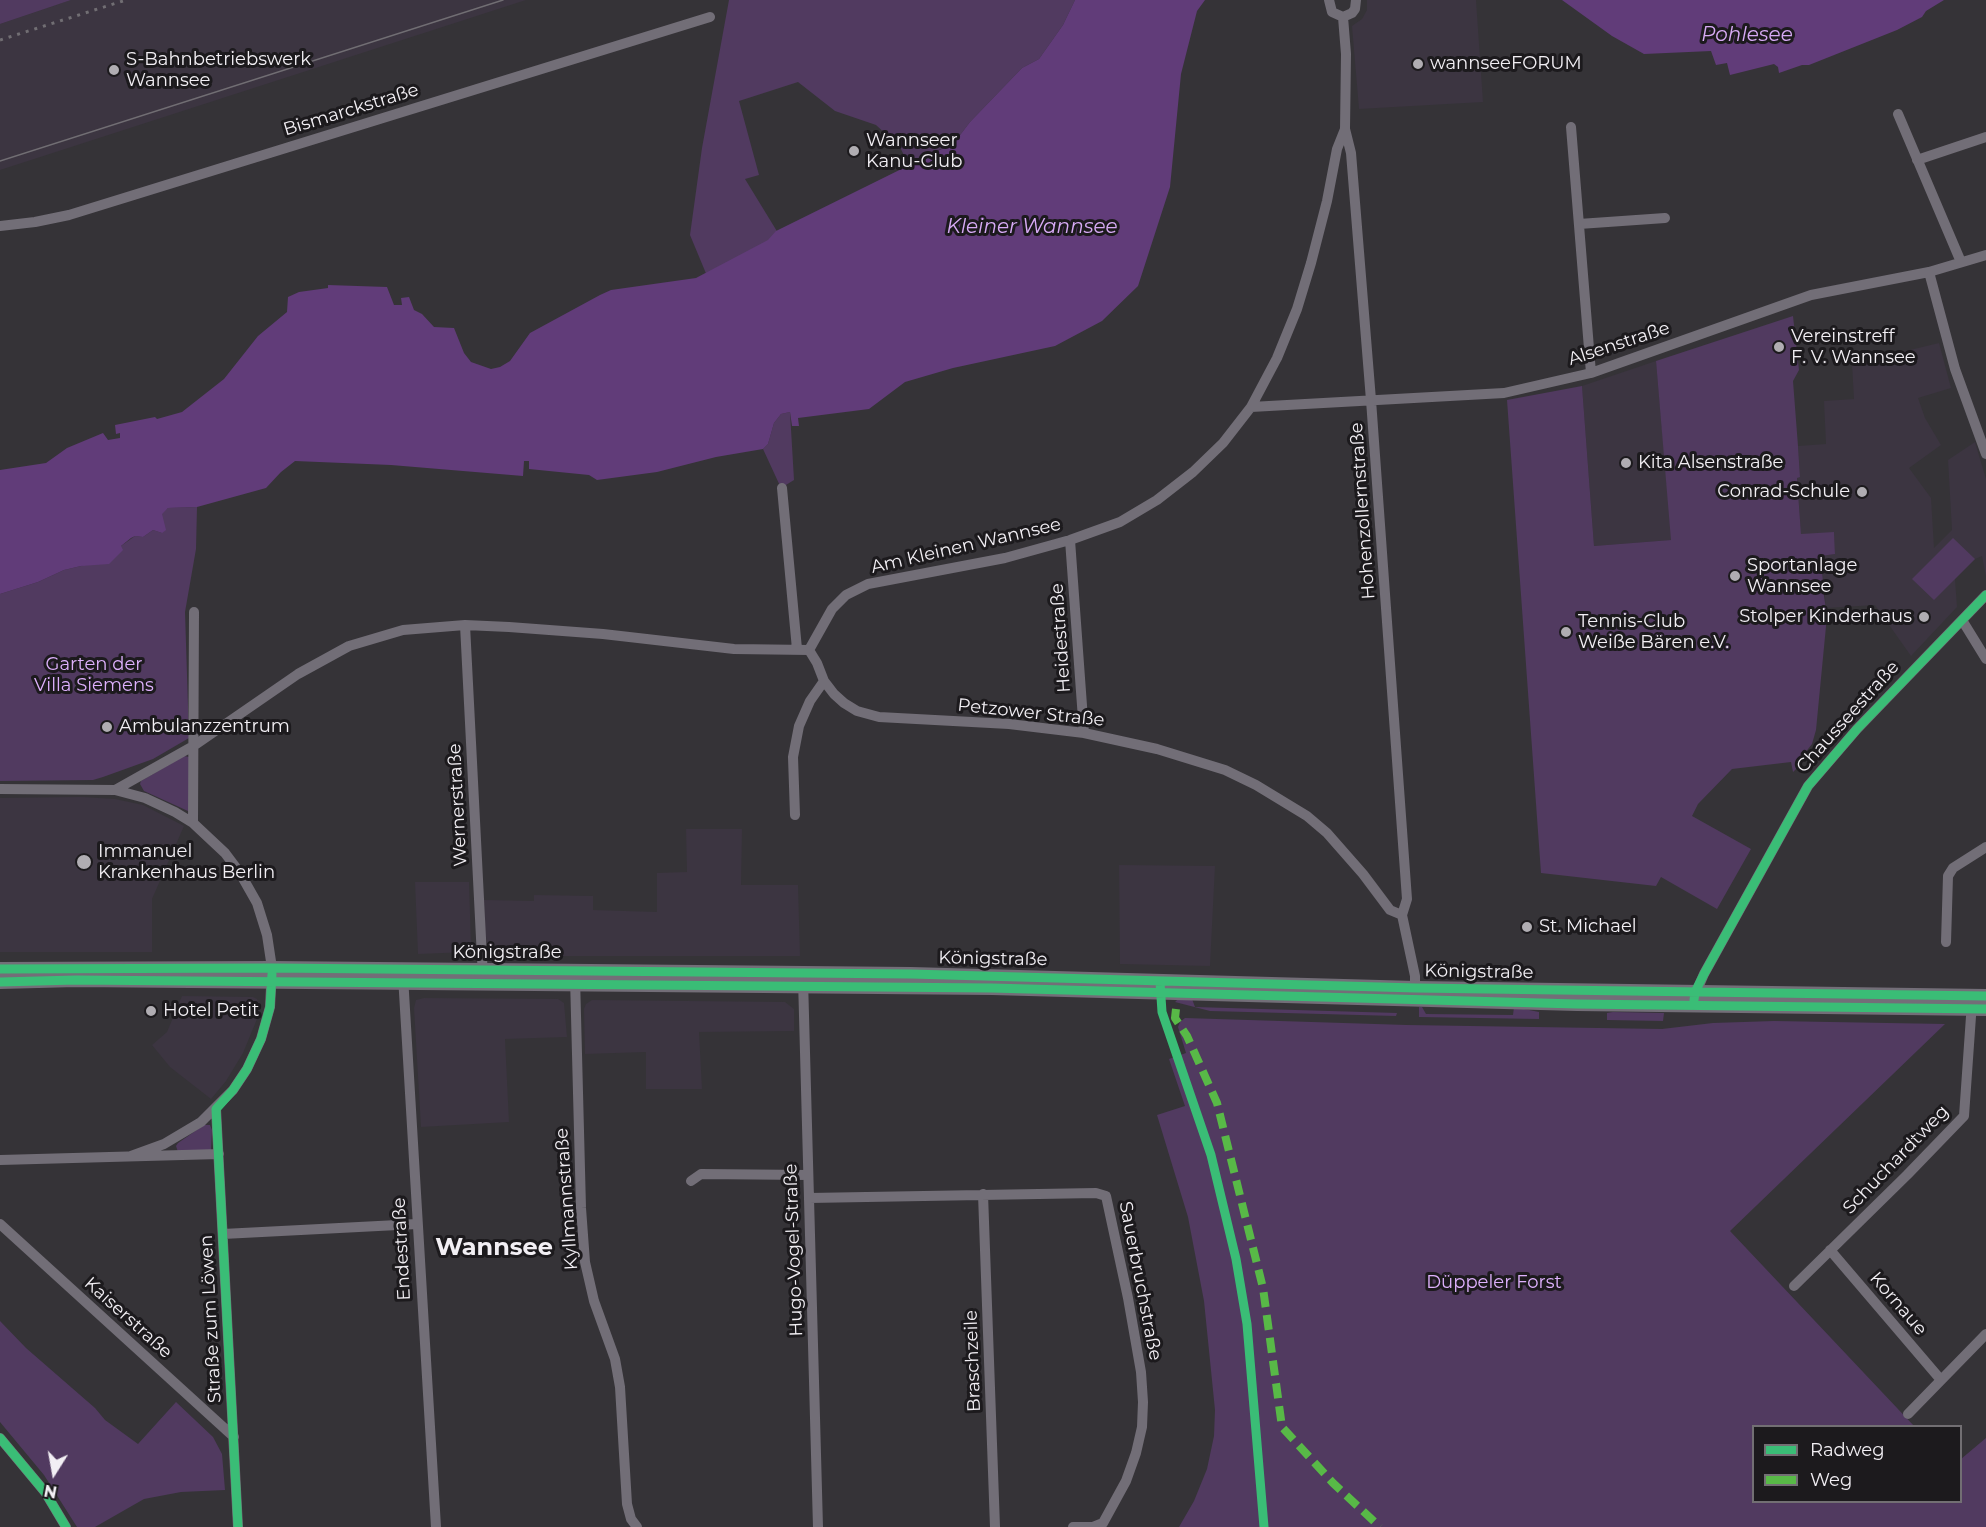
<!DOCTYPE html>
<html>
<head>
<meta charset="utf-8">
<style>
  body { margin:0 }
  #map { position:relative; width:1986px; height:1527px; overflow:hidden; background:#353337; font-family:Montserrat,sans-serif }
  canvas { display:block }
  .legend { position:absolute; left:1752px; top:1425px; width:210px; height:78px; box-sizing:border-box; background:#1c1a1d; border:2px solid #726f73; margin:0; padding:8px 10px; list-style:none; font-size:18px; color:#f2eff4 }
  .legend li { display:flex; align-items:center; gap:12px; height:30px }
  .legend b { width:30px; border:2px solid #726f73 }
  .north { position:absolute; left:24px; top:1443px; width:60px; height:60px; -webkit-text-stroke:4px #1c1a1d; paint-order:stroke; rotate:191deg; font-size:16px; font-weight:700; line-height:24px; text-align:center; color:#f2eff4 }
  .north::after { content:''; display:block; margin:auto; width:21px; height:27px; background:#f2eff4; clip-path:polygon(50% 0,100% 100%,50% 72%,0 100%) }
</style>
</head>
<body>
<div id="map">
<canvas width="1986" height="1527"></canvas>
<ul class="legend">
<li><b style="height:8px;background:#3abd76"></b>Radweg</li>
<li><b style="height:8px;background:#58b947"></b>Weg</li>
</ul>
<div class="north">N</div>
</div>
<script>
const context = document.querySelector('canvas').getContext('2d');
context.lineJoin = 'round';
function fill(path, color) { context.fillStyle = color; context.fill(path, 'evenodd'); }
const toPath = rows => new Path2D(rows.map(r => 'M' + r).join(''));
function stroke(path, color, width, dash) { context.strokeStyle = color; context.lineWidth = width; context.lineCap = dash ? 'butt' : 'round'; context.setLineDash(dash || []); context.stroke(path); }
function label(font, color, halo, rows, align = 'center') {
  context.font = font + ' Montserrat,sans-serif'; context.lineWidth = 6; context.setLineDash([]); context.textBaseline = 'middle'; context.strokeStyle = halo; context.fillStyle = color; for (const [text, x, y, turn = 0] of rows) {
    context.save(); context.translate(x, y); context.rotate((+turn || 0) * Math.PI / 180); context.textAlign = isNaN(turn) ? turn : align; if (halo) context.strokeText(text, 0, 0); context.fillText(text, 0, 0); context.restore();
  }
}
const built = toPath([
  [71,0,526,0,0,170,0,24],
  [1367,0,1476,0,1483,102,1359,109,1352,26,1362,19,1367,10],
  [1939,343,1951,388,1918,398,1925,418,1941,445,1909,468,1931,498,1934,548,1952,530,1948,460,1975,442,1986,479,1986,577,1982,556,1975,559,1955,579,1957,607,1911,656,1875,605,1826,608,1821,555,1835,554,1834,533,1801,535,1797,477,1800,477,1798,446,1826,444,1824,401,1854,399,1852,364],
  [1656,361,1672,540,1594,546,1582,386],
  [82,797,115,799,143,805,184,826,152,899,152,952,0,952,0,798],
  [686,829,742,829,741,885,798,885,800,956,534,956,496,954,490,946,487,945,486,936,485,936,484,900,534,901,534,895,593,896,593,910,657,912,657,873,687,872],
  [1119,865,1215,866,1210,966,1120,964],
  [415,882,469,882,471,946,469,952,418,954],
  [182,996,253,997,257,999,260,1005,257,1019,243,1053,226,1081,211,1099,170,1067,152,1045,167,1032],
  [424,998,558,999,564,1003,567,1037,505,1039,509,1122,421,1127,414,1008,416,1000],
  [592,1000,785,1002,794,1009,794,1031,699,1032,702,1089,646,1089,646,1052,585,1054,584,1009,586,1004]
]);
const green = toPath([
  [0,0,71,0,0,24],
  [729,0,1075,0,1063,25,1039,59,1022,68,970,122,954,143,908,164,900,147,876,125,835,111,798,82,739,101,759,175,745,179,797,264,715,295,690,235,702,148],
  [1793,316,1799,370,1793,381,1798,446,1800,477,1797,478,1801,534,1834,532,1835,554,1821,556,1824,596,1827,616,1816,730,1812,744,1801,758,1804,761,1793,772,1791,762,1732,769,1698,804,1692,816,1751,849,1717,909,1661,877,1656,886,1541,873,1507,400,1582,386,1594,546,1671,540,1656,361],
  [790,412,794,480,781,488,763,449,768,444,774,423,781,414],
  [197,507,196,549,185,612,189,738,153,759,103,777,93,780,0,781,0,594,38,582,64,570,81,566,121,546,135,536,143,537,153,530,162,533,162,513,168,508],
  [1953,538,1975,559,1934,600,1912,579],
  [184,756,189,757,190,810,188,811,144,791,140,784,141,781],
  [1178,999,1192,999,1195,1007,1397,1013,1396,1016,1210,1011,1175,1002],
  [1419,1007,1422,1007,1426,1014,1513,1015,1514,1007,1539,1012,1539,1019,1419,1017],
  [1613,1012,1664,1013,1663,1021,1607,1020,1607,1013],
  [1185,1018,1407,1025,1662,1029,1713,1023,1774,1021,1945,1024,1730,1231,1914,1426,1754,1426,1754,1502,1960,1502,1961,1459,1986,1438,1986,1527,1179,1527,1194,1501,1207,1469,1214,1436,1215,1410,1204,1301,1188,1217,1157,1115,1185,1106,1169,1059,1186,1053,1178,1027,1180,1022],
  [204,1125,210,1125,212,1130,211,1150,178,1152,176,1146,178,1143],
  [0,1321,26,1348,95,1408,105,1420,138,1444,176,1402,213,1437,222,1454,225,1490,181,1492,144,1499,95,1527,77,1527,44,1475,0,1422]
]);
const water = toPath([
  [1075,0,1205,0,1197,11,1181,74,1170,187,1138,286,1102,321,1055,346,953,368,905,382,869,409,798,418,799,426,792,426,790,412,781,414,774,423,768,444,763,449,716,457,657,472,597,480,589,475,529,469,529,461,524,461,523,476,391,465,295,461,281,472,266,488,197,507,168,508,162,514,166,530,162,533,153,530,143,537,135,536,131,538,121,546,123,550,109,564,81,566,64,570,38,582,0,594,0,470,46,463,67,448,103,433,108,440,120,438,120,433,116,434,115,425,155,417,157,419,182,412,224,379,258,336,287,312,288,297,299,292,328,288,328,285,387,287,394,305,402,305,401,298,409,297,414,310,422,314,434,327,454,328,464,353,471,362,491,369,500,367,510,361,530,333,600,295,611,290,696,278,768,240,776,231,954,143,970,122,1022,68,1039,59,1063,25],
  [1562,0,1944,0,1926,11,1922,17,1897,30,1809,65,1802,65,1779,73,1778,67,1774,64,1730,75,1727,63,1716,65,1711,51,1644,54,1612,36]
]);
const minor = toPath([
  [1329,0,1332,12,1343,17,1352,13,1355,9,1356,0],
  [1343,17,1346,54,1345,129,1351,153,1371,400,1407,899,1402,915,1415,976,1415,994],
  [1898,114,1961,262],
  [1571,127,1591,373],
  [1917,160,1986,137],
  [1579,224,1665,218],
  [0,226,35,222,69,215,710,17],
  [1929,272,1955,369,1986,454],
  [1251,407,1504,393,1591,373,1811,295,1929,272,1986,255],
  [782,488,797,649],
  [1070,540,1084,733],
  [1962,620,1986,659],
  [465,625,483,977],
  [809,650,817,663,824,681,834,694,844,703,857,711,879,717,1009,724,1084,733,1157,749,1225,770,1256,785,1307,816,1327,833,1363,874,1390,910,1402,915],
  [0,789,115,790,195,745,298,674,349,646,403,630,465,625,509,627,603,634,734,649,809,650,832,609,846,595,868,584,1005,558,1070,540,1120,522,1157,500,1193,472,1223,443,1251,407,1277,358,1297,309,1311,263,1327,201,1337,149,1345,129],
  [115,790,145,798,175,812,193,823,225,853,240,873,257,903,267,935,272,968,270,1007,261,1039,247,1069,233,1090,201,1122,164,1144,131,1156],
  [795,815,793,757,799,726,810,701,824,681],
  [193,823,194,612],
  [1946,942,1948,876,1953,868,1986,847],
  [403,976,436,1527],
  [575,977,581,1208,585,1262,594,1301,615,1359,620,1387,627,1504,631,1519,637,1527],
  [803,979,818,1527],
  [1694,997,1704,974,1808,786,1857,729,1986,595],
  [216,1109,238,1527],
  [0,1160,219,1154],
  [691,1181,701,1174,808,1175],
  [983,1194,995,1527],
  [809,1198,1096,1193,1106,1196,1128,1298,1141,1372,1143,1402,1142,1427,1136,1453,1126,1481,1103,1523,1093,1527,1073,1527],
  [0,1224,234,1437],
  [223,1234,417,1224],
  [1830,1250,1941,1380],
  [1794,1286,1907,1175,1964,1116,1972,1002],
  [1908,1414,1986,1334],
  [0,1438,45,1492,66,1527]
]);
const major = toPath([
  [0,969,272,968,911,974,1416,988,1986,996],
  [0,982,76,980,992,988,1577,1004,1986,1009]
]);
const tram = toPath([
  [0,161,503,0]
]);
const rail = toPath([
  [0,40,126,0]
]);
const quiet = toPath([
  [1176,1009,1175,1018,1187,1036,1217,1103,1263,1288,1282,1427,1333,1483,1380,1527]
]);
const cycleway = toPath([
  [0,969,272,968,911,974,1416,988,1986,996],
  [0,982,76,980,992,988,1577,1004,1986,1009],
  [1160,982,1162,1012,1211,1155,1236,1259,1247,1324,1264,1527],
  [1694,1000,1695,992,1704,974,1808,786,1857,729,1986,595],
  [0,1438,45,1492,66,1527],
  [238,1527,216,1109,233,1090,247,1069,261,1039,270,1007,272,974]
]);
const markers = [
  [1418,64,6,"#b0adb2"],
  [114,70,6,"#b0adb2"],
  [854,151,6,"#b0adb2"],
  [1779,347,6,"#b0adb2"],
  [1626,463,6,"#b0adb2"],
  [1862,492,6,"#b0adb2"],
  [1735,576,6,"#b0adb2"],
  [1924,617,6,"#b0adb2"],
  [1566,632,6,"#b0adb2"],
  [107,727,6,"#b0adb2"],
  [84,862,8,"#b0adb2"],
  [1527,927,6,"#b0adb2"],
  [151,1011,6,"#b0adb2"]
];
const poiNames = [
  ["S-Bahnbetriebswerk",126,60],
  ["Wannsee",126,81],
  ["wannseeFORUM",1430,64],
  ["Wannseer",866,141],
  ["Kanu-Club",866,162],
  ["Vereinstreff",1791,337],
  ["F. V. Wannsee",1791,358],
  ["Kita Alsenstraße",1638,463],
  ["Conrad-Schule",1850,492,"right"],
  ["Sportanlage",1747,566],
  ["Wannsee",1747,587],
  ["Stolper Kinderhaus",1912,617,"right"],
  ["Tennis-Club",1578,622],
  ["Weiße Bären e.V.",1578,643],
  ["Ambulanzzentrum",119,727],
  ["Immanuel",98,852],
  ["Krankenhaus Berlin",98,873],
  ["St. Michael",1539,927],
  ["Hotel Petit",163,1011]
];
const streetNames = [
  ["Bismarckstraße",351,110,-17],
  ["Alsenstraße",1619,344,-18],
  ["Hohenzollernstraße",1363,511,-94],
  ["Am Kleinen Wannsee",966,546,-13],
  ["Heidestraße",1061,638,-94],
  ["Petzower Straße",1031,713,6],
  ["Chausseestraße",1848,717,-48],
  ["Wernerstraße",458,805,-93],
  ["Königstraße",507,953],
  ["Königstraße",993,959,1],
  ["Königstraße",1479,972,1],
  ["Schuchardtweg",1896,1160,-46],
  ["Kyllmannstraße",567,1199,-94],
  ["Endestraße",402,1249,-93],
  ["Hugo-Vogel-Straße",794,1250,-92],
  ["Sauerbruchstraße",1140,1281,79],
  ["Kornaue",1898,1304,49],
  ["Kaiserstraße",128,1318,42],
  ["Straße zum Löwen",211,1319,-93],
  ["Braschzeile",973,1361,-92]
];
const parkNames = [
  ["Garten der",94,665],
  ["Villa Siemens",94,686],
  ["Düppeler Forst",1494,1283]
];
const waterNames = [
  ["Pohlesee",1747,35],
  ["Kleiner Wannsee",1032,227]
];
const districtNames = [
  ["Wannsee",494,1248]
];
fill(built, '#3c3541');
fill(green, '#513a60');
fill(water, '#613c79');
stroke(minor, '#726e77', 10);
stroke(major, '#736e78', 14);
stroke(tram, '#716e73', 1.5);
stroke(rail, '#716e73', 3, [3, 6]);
stroke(quiet, '#58b947', 8, [15, 8]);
stroke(cycleway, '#3abd76', 9);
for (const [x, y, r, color] of markers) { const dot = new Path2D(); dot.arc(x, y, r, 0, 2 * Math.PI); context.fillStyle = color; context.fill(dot); stroke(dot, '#1c1a1d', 2); }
label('18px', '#f2eff4', '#1c1a1d', poiNames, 'left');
label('18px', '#f2eff4', '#1c1a1d', streetNames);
label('18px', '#deb1fd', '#1c1a1d', parkNames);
label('italic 20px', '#d7aaf5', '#1c1a1d', waterNames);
label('bold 24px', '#f2eff4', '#1c1a1d', districtNames);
</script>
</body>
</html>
